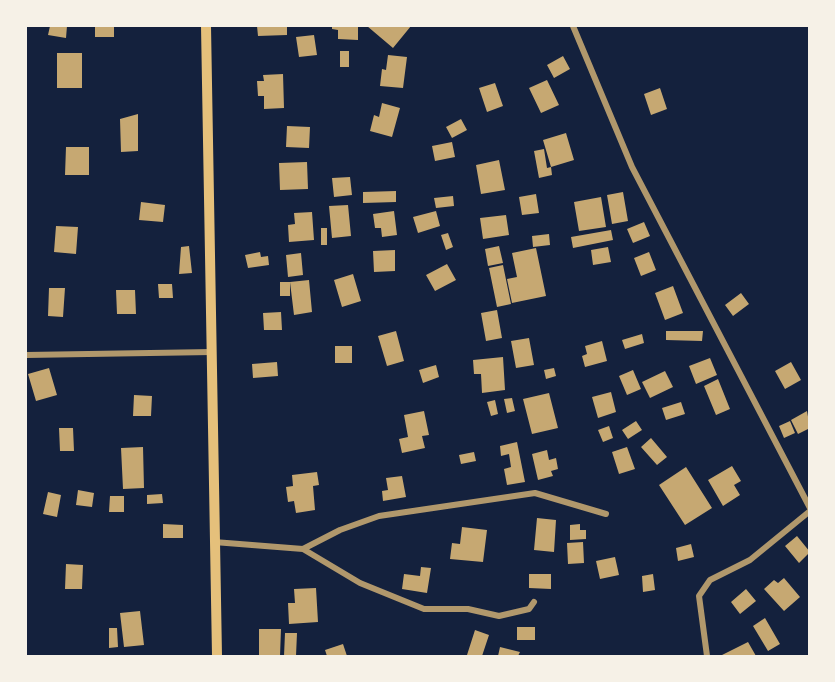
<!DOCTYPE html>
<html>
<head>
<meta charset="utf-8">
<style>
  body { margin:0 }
  #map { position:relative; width:835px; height:682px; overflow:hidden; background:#14213d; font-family:"Work Sans",sans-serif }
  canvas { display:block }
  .frame { position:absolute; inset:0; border:27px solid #f6f1e7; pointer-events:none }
</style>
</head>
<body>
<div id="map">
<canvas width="835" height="682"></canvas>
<div class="frame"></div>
</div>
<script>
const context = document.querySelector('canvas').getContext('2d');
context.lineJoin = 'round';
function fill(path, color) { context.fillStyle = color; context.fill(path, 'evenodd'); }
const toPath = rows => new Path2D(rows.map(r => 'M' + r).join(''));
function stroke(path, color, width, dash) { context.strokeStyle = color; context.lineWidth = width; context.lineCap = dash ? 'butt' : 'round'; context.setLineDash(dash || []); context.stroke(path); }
const building = toPath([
  [50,26,67,26,66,38,48,35],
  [95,26,114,26,114,37,95,37],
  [257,26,287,26,287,35,258,36],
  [332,26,358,26,358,40,338,39,338,30,332,29],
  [367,26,411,26,393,48],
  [314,35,317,55,299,57,296,37],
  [340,51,349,51,349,67,340,67],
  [57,53,82,53,82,88,57,88],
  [388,55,407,57,403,88,380,86,382,69,386,70],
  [563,56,570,69,554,78,547,65],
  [283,74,284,108,264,109,264,96,258,96,257,81,264,81,263,75],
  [547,80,559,105,541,113,529,88],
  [495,83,503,106,487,112,479,88],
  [660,88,667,109,651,115,644,94],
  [382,103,400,108,392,137,370,131,374,115,379,117],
  [138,114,138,151,121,152,120,119],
  [461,119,467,130,452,138,446,127],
  [287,126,310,127,309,148,286,147],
  [566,133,574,160,551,167,543,140],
  [452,142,455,157,435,161,432,146],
  [66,147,89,147,89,175,65,175],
  [544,149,547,168,551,167,552,175,539,178,534,151],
  [499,160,505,190,481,194,476,165],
  [307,162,308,189,280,190,279,163],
  [350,177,352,195,334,197,332,178],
  [396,191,396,202,363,203,363,192],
  [623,192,628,221,612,224,607,195],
  [536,194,539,213,522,215,519,197],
  [453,196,454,206,436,208,434,198],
  [601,197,606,227,579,231,574,202],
  [141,202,165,205,163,222,139,220],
  [348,205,351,236,332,238,329,206],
  [394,211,397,235,382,237,381,228,375,228,373,214],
  [436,211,440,226,418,233,413,217],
  [312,212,314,240,289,242,288,225,295,224,294,213],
  [506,215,509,235,483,239,480,218],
  [644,222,650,236,633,243,627,229],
  [56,226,78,227,76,254,54,252],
  [321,228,327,228,327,245,321,245],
  [611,230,613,240,573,248,571,237],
  [448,233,453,247,446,250,441,235],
  [549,234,550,245,533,247,532,236],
  [189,246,192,273,179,274,181,247],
  [499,246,503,263,488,266,485,249],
  [608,247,611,262,593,265,591,250],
  [536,248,546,296,512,303,507,279,517,277,512,253],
  [395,250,395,271,374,272,373,251],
  [260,252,261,257,268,256,269,265,248,268,245,255],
  [649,252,656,270,641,276,634,258],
  [301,253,303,275,288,277,286,255],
  [447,264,456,280,435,291,426,275],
  [503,265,511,304,497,307,489,268],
  [353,274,361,301,342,307,334,280],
  [309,280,312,312,294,315,290,282],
  [280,282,290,282,290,296,280,296],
  [158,284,172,284,173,298,159,298],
  [673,286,683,313,665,320,655,293],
  [49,288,65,288,63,317,48,316],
  [116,290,135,290,136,314,117,314],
  [741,293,749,304,733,316,725,305],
  [497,310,502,338,486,341,481,313],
  [281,312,282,330,264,330,263,313],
  [396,331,404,361,387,366,378,336],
  [666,331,703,331,702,341,666,340],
  [642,334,644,343,625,349,622,340],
  [529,338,534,365,516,368,511,341],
  [602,341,607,361,585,367,582,356,587,354,585,346],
  [335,346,352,346,352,363,335,363],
  [503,357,505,390,482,393,481,374,474,374,473,360],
  [710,358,717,375,696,384,689,366],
  [277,362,278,376,253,378,252,364],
  [791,362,801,380,785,389,775,371],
  [436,365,439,377,423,383,419,370],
  [49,368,57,395,36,401,28,374],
  [554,368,556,376,546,379,544,370],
  [633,370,641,389,627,395,619,376],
  [665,371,673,387,650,398,642,382],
  [718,379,730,409,716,415,704,386],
  [611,392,616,412,598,418,592,397],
  [549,393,558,428,532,434,523,399],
  [134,395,152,396,151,416,133,416],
  [512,398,515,411,507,413,504,399],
  [495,400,498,414,491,416,487,402],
  [681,402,685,414,666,420,662,408],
  [424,411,429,435,422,436,425,448,402,453,399,439,408,437,404,415],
  [807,411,810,428,798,434,791,420],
  [636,421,642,430,628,439,622,430],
  [790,421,795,433,784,438,779,426],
  [609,426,613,438,603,442,598,430],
  [59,428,73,428,74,451,60,451],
  [651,438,667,457,657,465,641,447],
  [517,442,525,482,507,485,504,469,511,467,509,454,501,456,500,446],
  [143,447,144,488,123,489,121,448],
  [627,447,635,469,619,474,612,452],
  [547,450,549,460,556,458,558,469,551,471,553,476,538,480,532,454],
  [474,452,476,461,461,464,459,455],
  [732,466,741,481,734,485,740,495,723,506,708,480],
  [686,467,712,508,685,525,659,485],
  [317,472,319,485,313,486,315,510,296,513,294,501,288,502,286,487,293,486,292,475],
  [402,476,406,497,383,501,382,491,388,490,386,478],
  [78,490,94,493,92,507,76,505],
  [48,492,61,495,57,517,43,514],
  [162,494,163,503,147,504,147,495],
  [110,496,124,496,124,512,109,512],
  [537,518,556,520,554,552,534,550],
  [163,524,183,525,183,538,163,538],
  [580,524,580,530,586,530,586,539,570,540,570,525],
  [462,527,487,530,483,562,450,559,452,543,460,544],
  [797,536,810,552,799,563,785,546],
  [583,542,584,563,568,564,567,543],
  [691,544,694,557,678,561,676,548],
  [615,557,619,575,600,579,596,561],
  [66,564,83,565,82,589,65,589],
  [421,567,431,568,427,593,402,589,404,574,420,576],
  [529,574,551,574,551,589,529,588],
  [653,574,655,590,643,592,642,576],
  [784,578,800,597,784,611,764,589,774,580,778,583],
  [316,588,318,622,289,624,288,603,295,603,294,589],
  [746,589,756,601,740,614,731,602],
  [140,611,144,645,124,647,120,613],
  [765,618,780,644,768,651,753,626],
  [517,627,535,627,535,640,517,640],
  [109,628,117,628,118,647,109,648],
  [259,629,281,629,280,656,259,656],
  [475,630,489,635,482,656,467,655],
  [285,633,297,633,296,656,284,656],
  [748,642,756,656,720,656],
  [343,644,347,656,327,656,325,650],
  [500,647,520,652,518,656,498,656]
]);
const minor = toPath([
  [573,26,632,167,810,508],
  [26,355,212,352],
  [214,542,303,549,340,530,379,516,535,493,606,514],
  [303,549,360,583,424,609,468,609,499,616,529,609,534,602],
  [707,656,699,596,710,580,750,560,810,511]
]);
const primary = toPath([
  [206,26,217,656]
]);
fill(building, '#c6a872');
stroke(minor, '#b1986c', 6);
stroke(primary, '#e5c07b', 10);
</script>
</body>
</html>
